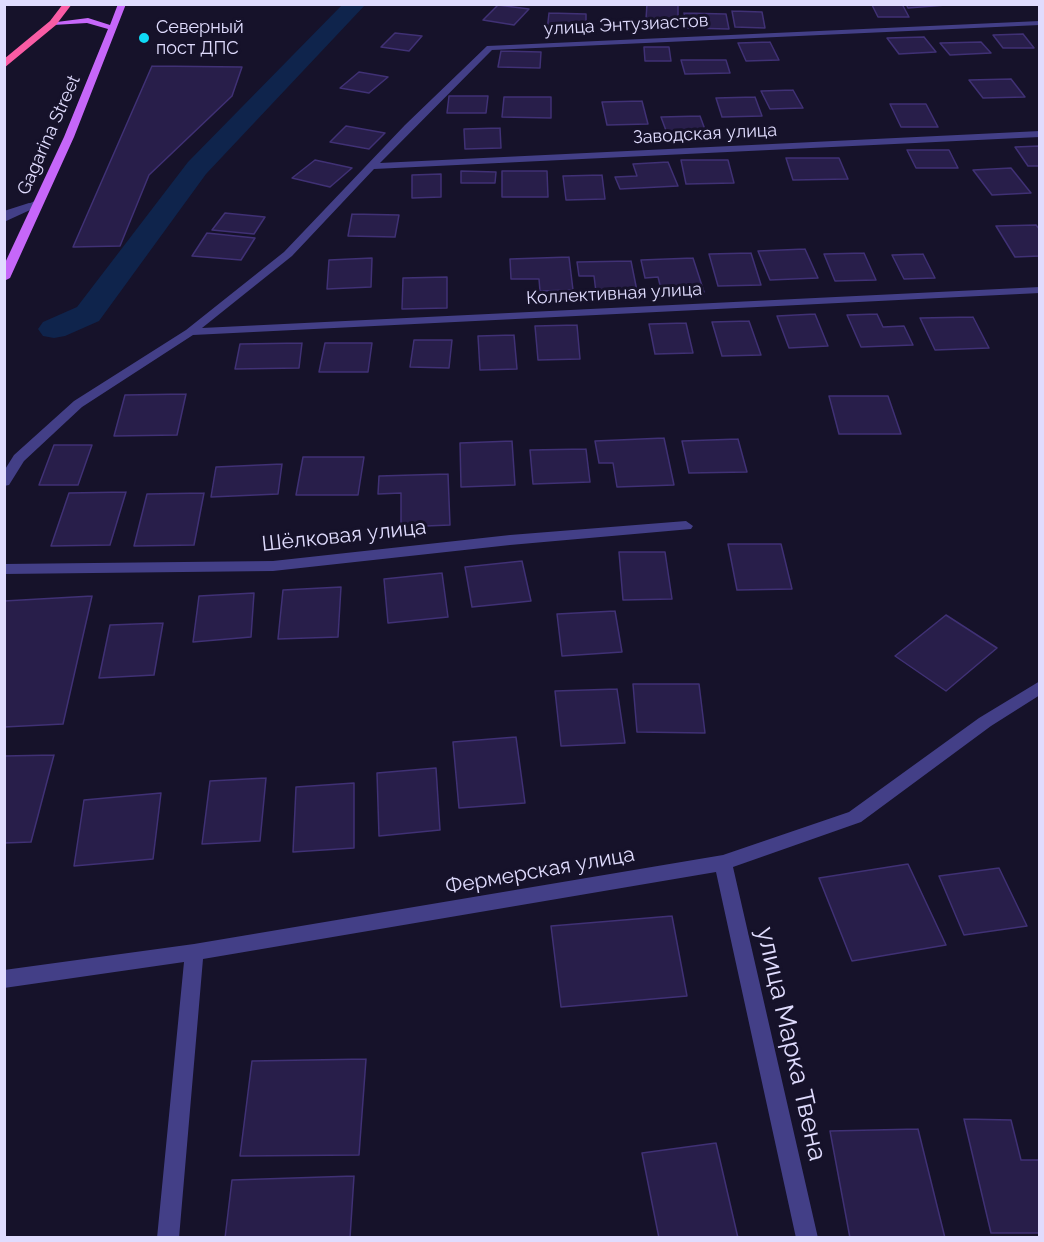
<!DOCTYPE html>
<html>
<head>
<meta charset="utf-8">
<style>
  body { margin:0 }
  #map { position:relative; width:1044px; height:1242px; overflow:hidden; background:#16122a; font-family:Raleway,sans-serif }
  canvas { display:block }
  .frame { position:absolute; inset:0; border:6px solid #e0dcfe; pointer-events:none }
</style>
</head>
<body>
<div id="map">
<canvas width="1044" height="1242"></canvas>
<div class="frame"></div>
</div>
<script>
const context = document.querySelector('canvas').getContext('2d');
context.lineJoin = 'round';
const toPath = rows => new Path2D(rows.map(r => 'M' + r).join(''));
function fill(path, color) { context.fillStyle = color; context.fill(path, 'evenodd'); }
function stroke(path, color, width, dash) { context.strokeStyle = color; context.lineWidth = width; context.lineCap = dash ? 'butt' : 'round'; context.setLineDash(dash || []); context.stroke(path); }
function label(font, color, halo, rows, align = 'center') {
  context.font = font + ' Raleway,sans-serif'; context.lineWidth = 6; context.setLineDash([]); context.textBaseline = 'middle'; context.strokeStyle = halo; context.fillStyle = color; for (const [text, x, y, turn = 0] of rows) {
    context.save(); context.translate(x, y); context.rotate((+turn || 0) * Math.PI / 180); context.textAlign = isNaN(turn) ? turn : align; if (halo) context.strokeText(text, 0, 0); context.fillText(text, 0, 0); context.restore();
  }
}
const canal = toPath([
  [343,4,366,4,206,174,99,321,65,336,54,338,43,336,38,329,43,322,77,307,188,162,343,4]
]);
const building = toPath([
  [647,4,678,4,678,20,646,19,647,4],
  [902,4,909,17,878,17,872,5,902,4],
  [906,4,946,4,946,5,908,8,906,4],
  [498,5,529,9,514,25,483,20,498,5],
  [732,11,762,12,765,28,735,27,732,11],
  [549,13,586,14,586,32,547,31,549,13],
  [684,13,726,14,729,29,687,28,684,13],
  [395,33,422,36,409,51,381,47,395,33],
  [1023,34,1034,48,1003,48,993,35,1023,34],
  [924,37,936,52,899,54,887,38,924,37],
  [770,42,779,60,746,61,738,43,770,42],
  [981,42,991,53,950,55,940,43,981,42],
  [644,47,669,47,671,61,645,61,644,47],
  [501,51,541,52,540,68,498,67,501,51],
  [681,60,726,60,730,73,685,74,681,60],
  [152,66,242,67,232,96,149,175,120,246,73,247,152,66],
  [359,72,388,77,369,93,340,88,359,72],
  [1011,79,1025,97,983,98,969,80,1011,79],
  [793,90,803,108,770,109,761,91,793,90],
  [449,96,488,96,486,113,447,113,449,96],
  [504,97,551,97,551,118,502,117,504,97],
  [755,97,762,116,722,117,716,98,755,97],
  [642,101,648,124,607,125,602,102,642,101],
  [890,104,926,104,938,127,901,127,890,104],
  [700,116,707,135,668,136,661,117,700,116],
  [346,126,385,133,369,149,330,142,346,126],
  [500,128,501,148,465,149,464,129,500,128],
  [1040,146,1040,166,1028,166,1015,147,1040,146],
  [907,150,949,150,958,168,916,168,907,150],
  [786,158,839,158,848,179,793,180,786,158],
  [315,160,352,168,330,187,292,178,315,160],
  [681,160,728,160,734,183,686,184,681,160],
  [668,162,678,186,620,189,615,177,637,176,633,164,668,162],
  [1011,168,1031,193,992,195,973,170,1011,168],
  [461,171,496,172,495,183,461,183,461,171],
  [502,171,547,171,548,197,502,197,502,171],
  [441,174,441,197,412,198,412,175,441,174],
  [602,175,605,199,566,200,563,176,602,175],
  [225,213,265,217,254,234,212,230,225,213],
  [352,214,399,215,395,237,348,236,352,214],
  [1036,225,1040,230,1040,256,1015,257,996,226,1036,225],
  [207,233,255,238,241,260,192,256,207,233],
  [805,249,818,278,770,280,758,251,805,249],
  [751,253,761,285,718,286,709,254,751,253],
  [864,253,876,280,835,281,824,254,864,253],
  [923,254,935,278,904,279,892,255,923,254],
  [569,257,573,290,540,291,539,279,511,279,510,259,569,257],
  [372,258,371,287,327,289,329,260,372,258],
  [693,258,704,292,662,293,658,277,645,278,641,260,693,258],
  [631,261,637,291,596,292,594,276,579,276,577,262,631,261],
  [447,277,447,308,402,309,403,278,447,277],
  [815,314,828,346,789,348,777,316,815,314],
  [877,314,883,327,904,326,913,345,861,347,847,315,877,314],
  [973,317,989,348,935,350,920,318,973,317],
  [749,321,761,355,722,356,712,322,749,321],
  [686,323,693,353,655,354,649,324,686,323],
  [577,325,580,359,538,360,535,326,577,325],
  [514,335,517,369,480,370,478,336,514,335],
  [414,340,452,340,449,368,410,367,414,340],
  [302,343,299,368,235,369,240,344,302,343],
  [325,343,372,343,368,372,319,372,325,343],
  [186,394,177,435,114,436,125,395,186,394],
  [829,396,888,396,901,434,839,434,829,396],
  [664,438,674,485,617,487,613,463,599,463,595,441,664,438],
  [738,439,747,472,689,473,682,441,738,439],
  [512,441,515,485,461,487,460,443,512,441],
  [54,445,92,445,78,485,39,485,54,445],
  [586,449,590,482,533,484,530,450,586,449],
  [303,457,364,457,358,495,296,495,303,457],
  [282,464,278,494,211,497,216,467,282,464],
  [448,474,450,525,401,527,401,493,378,494,379,476,448,474],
  [126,492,110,545,51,546,69,493,126,492],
  [204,493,194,545,134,546,147,494,204,493],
  [728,544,781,544,792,589,737,590,728,544],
  [619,552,665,552,672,599,623,600,619,552],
  [522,561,531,601,472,607,465,567,522,561],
  [442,573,448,617,388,623,384,579,442,573],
  [341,587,338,637,278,639,283,590,341,587],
  [254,593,251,637,193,642,199,596,254,593],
  [92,596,63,724,4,727,4,601,92,596],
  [615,611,622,652,562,656,557,614,615,611],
  [946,615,997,648,946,691,895,656,946,615],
  [163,623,154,675,99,678,110,625,163,623],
  [633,684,699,684,705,733,637,732,633,684],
  [617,689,625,743,561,746,555,691,617,689],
  [516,737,525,803,459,808,453,742,516,737],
  [54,755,31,842,4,843,4,756,54,755],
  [436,768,440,830,379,836,377,773,436,768],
  [266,778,260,841,202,844,210,781,266,778],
  [354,783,354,848,293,852,296,787,354,783],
  [161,793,153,859,74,866,84,800,161,793],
  [908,864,946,945,852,961,819,878,908,864],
  [999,868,1027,926,964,935,939,876,999,868],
  [672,916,687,996,561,1007,551,926,672,916],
  [366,1059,359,1155,240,1156,252,1061,366,1059],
  [964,1119,1011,1120,1021,1160,1040,1160,1040,1233,991,1233,964,1119],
  [918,1129,945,1238,850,1238,830,1131,918,1129],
  [716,1143,738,1238,659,1238,642,1153,716,1143],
  [354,1176,350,1238,225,1238,232,1180,354,1176]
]);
const lane = toPath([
  [29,203,38,205,4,217,4,211,29,203]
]);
const street = toPath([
  [1040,21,1040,25,492,50,380,163,1040,131,1040,137,374,169,292,256,202,328,1040,287,1040,293,193,335,82,407,24,461,9,485,4,486,4,471,14,455,74,401,186,330,284,252,405,125,487,46,1040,21],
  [37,200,42,203,41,205,4,222,4,215,37,200],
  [686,521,693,526,691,529,510,545,273,571,4,574,4,564,273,561,510,535,686,521],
  [1040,681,1040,695,991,726,861,822,733,867,818,1238,796,1238,716,872,203,959,179,1238,157,1238,184,962,4,988,4,970,194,944,723,855,849,812,979,718,1040,681]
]);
const primary = toPath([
  [118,4,126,4,74,137,10,278,4,281,4,265,64,137,108,29,87,23,53,25,49,23,88,18,110,25,118,4]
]);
const highway = toPath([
  [63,4,72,4,56,25,4,68,4,59,50,21,63,4]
]);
const markers = [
  [144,38,6,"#0fdaf6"]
];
const farStreetnames = [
  ["улица Энтузиастов",626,25,-3],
  ["Заводская улица",705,134,-3],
  ["Gagarina Street",49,135,-66],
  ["Коллективная улица",614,294,-3]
];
const farPoinames = [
  ["Северный",156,28],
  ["пост ДПС",156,49]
];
const streetNames = [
  ["Шёлковая улица",344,536,-6],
  ["Фермерская улица",540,871,-10]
];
const nearStreetnames = [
  ["улица Марка Твена",791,1044,77]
];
fill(canal, '#0f244c');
fill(building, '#281e4a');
stroke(building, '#403175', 1.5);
fill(lane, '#433f87');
fill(street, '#433f87');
fill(primary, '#c667f9');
fill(highway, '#f95ca4');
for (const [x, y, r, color] of markers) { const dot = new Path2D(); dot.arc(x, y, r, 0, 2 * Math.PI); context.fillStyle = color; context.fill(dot); stroke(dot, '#16122a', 2); }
label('18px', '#e0dcfe', '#16122a', farStreetnames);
label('18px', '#e0dcfe', '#16122a', farPoinames, 'left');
label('21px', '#e0dcfe', '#16122a', streetNames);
label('26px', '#e0dcfe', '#16122a', nearStreetnames);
</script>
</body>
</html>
